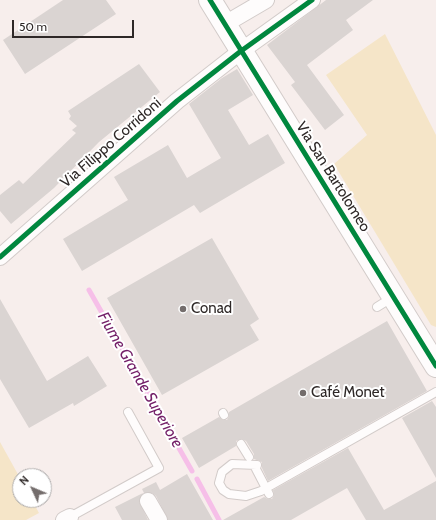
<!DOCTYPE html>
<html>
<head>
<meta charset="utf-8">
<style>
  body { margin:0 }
  #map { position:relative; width:436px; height:520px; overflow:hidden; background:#f7eeec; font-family:Cabin,sans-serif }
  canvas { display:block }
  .north { position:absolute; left:12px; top:468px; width:40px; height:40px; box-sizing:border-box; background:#fff; border:1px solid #aba9a9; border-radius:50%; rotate:314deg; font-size:11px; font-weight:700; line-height:16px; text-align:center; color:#2e2827 }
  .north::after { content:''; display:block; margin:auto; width:14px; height:18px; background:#746d6c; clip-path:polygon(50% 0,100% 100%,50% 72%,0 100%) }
  .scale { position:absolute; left:12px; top:20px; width:122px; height:18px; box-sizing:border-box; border:2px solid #2e2827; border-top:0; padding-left:5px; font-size:12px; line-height:14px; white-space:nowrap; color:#2e2827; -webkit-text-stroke:3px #fff; paint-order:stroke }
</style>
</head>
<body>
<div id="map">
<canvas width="436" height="520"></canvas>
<div class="north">N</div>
<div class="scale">50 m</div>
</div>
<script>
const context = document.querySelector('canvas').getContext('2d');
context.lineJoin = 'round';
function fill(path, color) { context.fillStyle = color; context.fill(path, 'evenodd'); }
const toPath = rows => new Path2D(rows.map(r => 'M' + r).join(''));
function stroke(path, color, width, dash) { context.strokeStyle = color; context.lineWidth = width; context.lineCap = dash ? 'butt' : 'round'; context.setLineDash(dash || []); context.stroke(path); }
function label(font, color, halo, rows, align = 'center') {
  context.font = font + ' Cabin,sans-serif'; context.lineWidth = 4; context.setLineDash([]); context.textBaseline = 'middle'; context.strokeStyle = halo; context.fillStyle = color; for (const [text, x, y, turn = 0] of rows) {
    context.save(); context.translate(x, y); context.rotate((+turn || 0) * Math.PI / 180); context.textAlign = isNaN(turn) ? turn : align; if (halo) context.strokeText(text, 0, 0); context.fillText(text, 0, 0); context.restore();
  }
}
const green = toPath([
  [385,34,436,135,436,327,431,325,334,164,367,135,326,75],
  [0,442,20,478,20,500,32,500,39,513,26,520,0,520]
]);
const stream = toPath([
  [89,290,192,471],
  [197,479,219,520]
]);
const building = toPath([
  [63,0,106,0,116,14,25,74,3,40],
  [326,0,373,0,346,20,353,30,307,65,344,115,325,130,291,85,295,82,267,45],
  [139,64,160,92,99,142,54,188,11,224,0,211,0,195,19,180,23,184,76,133,72,130,77,126,69,119,71,116,68,111],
  [237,69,253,95,228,110,249,145,268,134,285,163,200,213,194,205,82,271,63,239,128,200,114,177,168,145,187,178,221,158,189,104,222,78],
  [212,238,259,319,250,325,259,340,162,395,107,298],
  [0,299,47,381,88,356,107,386,74,406,73,403,29,428,0,379],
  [387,321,427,391,268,481,262,468,262,462,254,459,254,454,246,441,241,439,236,441,236,446,199,468,182,438,219,417,223,420,227,420,229,416,229,412],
  [432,401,436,407,436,478,402,418],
  [348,448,384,510,436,481,436,520,366,520,347,488,291,520,223,520,264,497,268,499,272,499,274,495,273,490],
  [187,474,213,520,168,520,156,496,152,493,144,493,142,489,156,482,160,490],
  [143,493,139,501,148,520,122,520,115,507]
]);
const lane = toPath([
  [377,307,393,297],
  [223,413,224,415],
  [241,444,249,457],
  [257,465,232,464,222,472,219,483,223,490,229,494,246,496,261,491,436,392],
  [256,469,269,494],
  [70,517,159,468,128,412]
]);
const street = toPath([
  [225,24,266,0],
  [0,257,177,101,241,51,312,0],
  [148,501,159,520],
  [64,520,70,517]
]);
const secondary = toPath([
  [210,0,436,366]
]);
const cycleway = toPath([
  [210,0,436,366],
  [0,257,177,101,241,51,312,0]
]);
const markers = [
  [183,309,4,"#746d6c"],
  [303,393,4,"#746d6c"]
];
const streetNames = [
  ["Via Filippo Corridoni",111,143,-41],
  ["Via San Bartolomeo",333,177,58]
];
const poiNames = [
  ["Conad",191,309],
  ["Café Monet",311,393]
];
const waterNames = [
  ["Fiume Grande Superiore",140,380,60]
];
fill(green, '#f5e5c8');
stroke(stream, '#f6bfe8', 5);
fill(building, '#dad4d2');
stroke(lane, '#d2cbc9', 10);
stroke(street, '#d2cbc9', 18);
stroke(secondary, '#d2cbc9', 24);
stroke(lane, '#fefcfc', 8);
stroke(street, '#fefcfc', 16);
stroke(secondary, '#fefcfc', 22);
stroke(cycleway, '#00873e', 5);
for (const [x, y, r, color] of markers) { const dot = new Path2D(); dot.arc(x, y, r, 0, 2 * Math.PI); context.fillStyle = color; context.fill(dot); stroke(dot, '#fff', 1.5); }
label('15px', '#2e2827', '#fff', streetNames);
label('15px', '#2e2827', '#fff', poiNames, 'left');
label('italic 16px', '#731f68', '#fff', waterNames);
</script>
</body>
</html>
